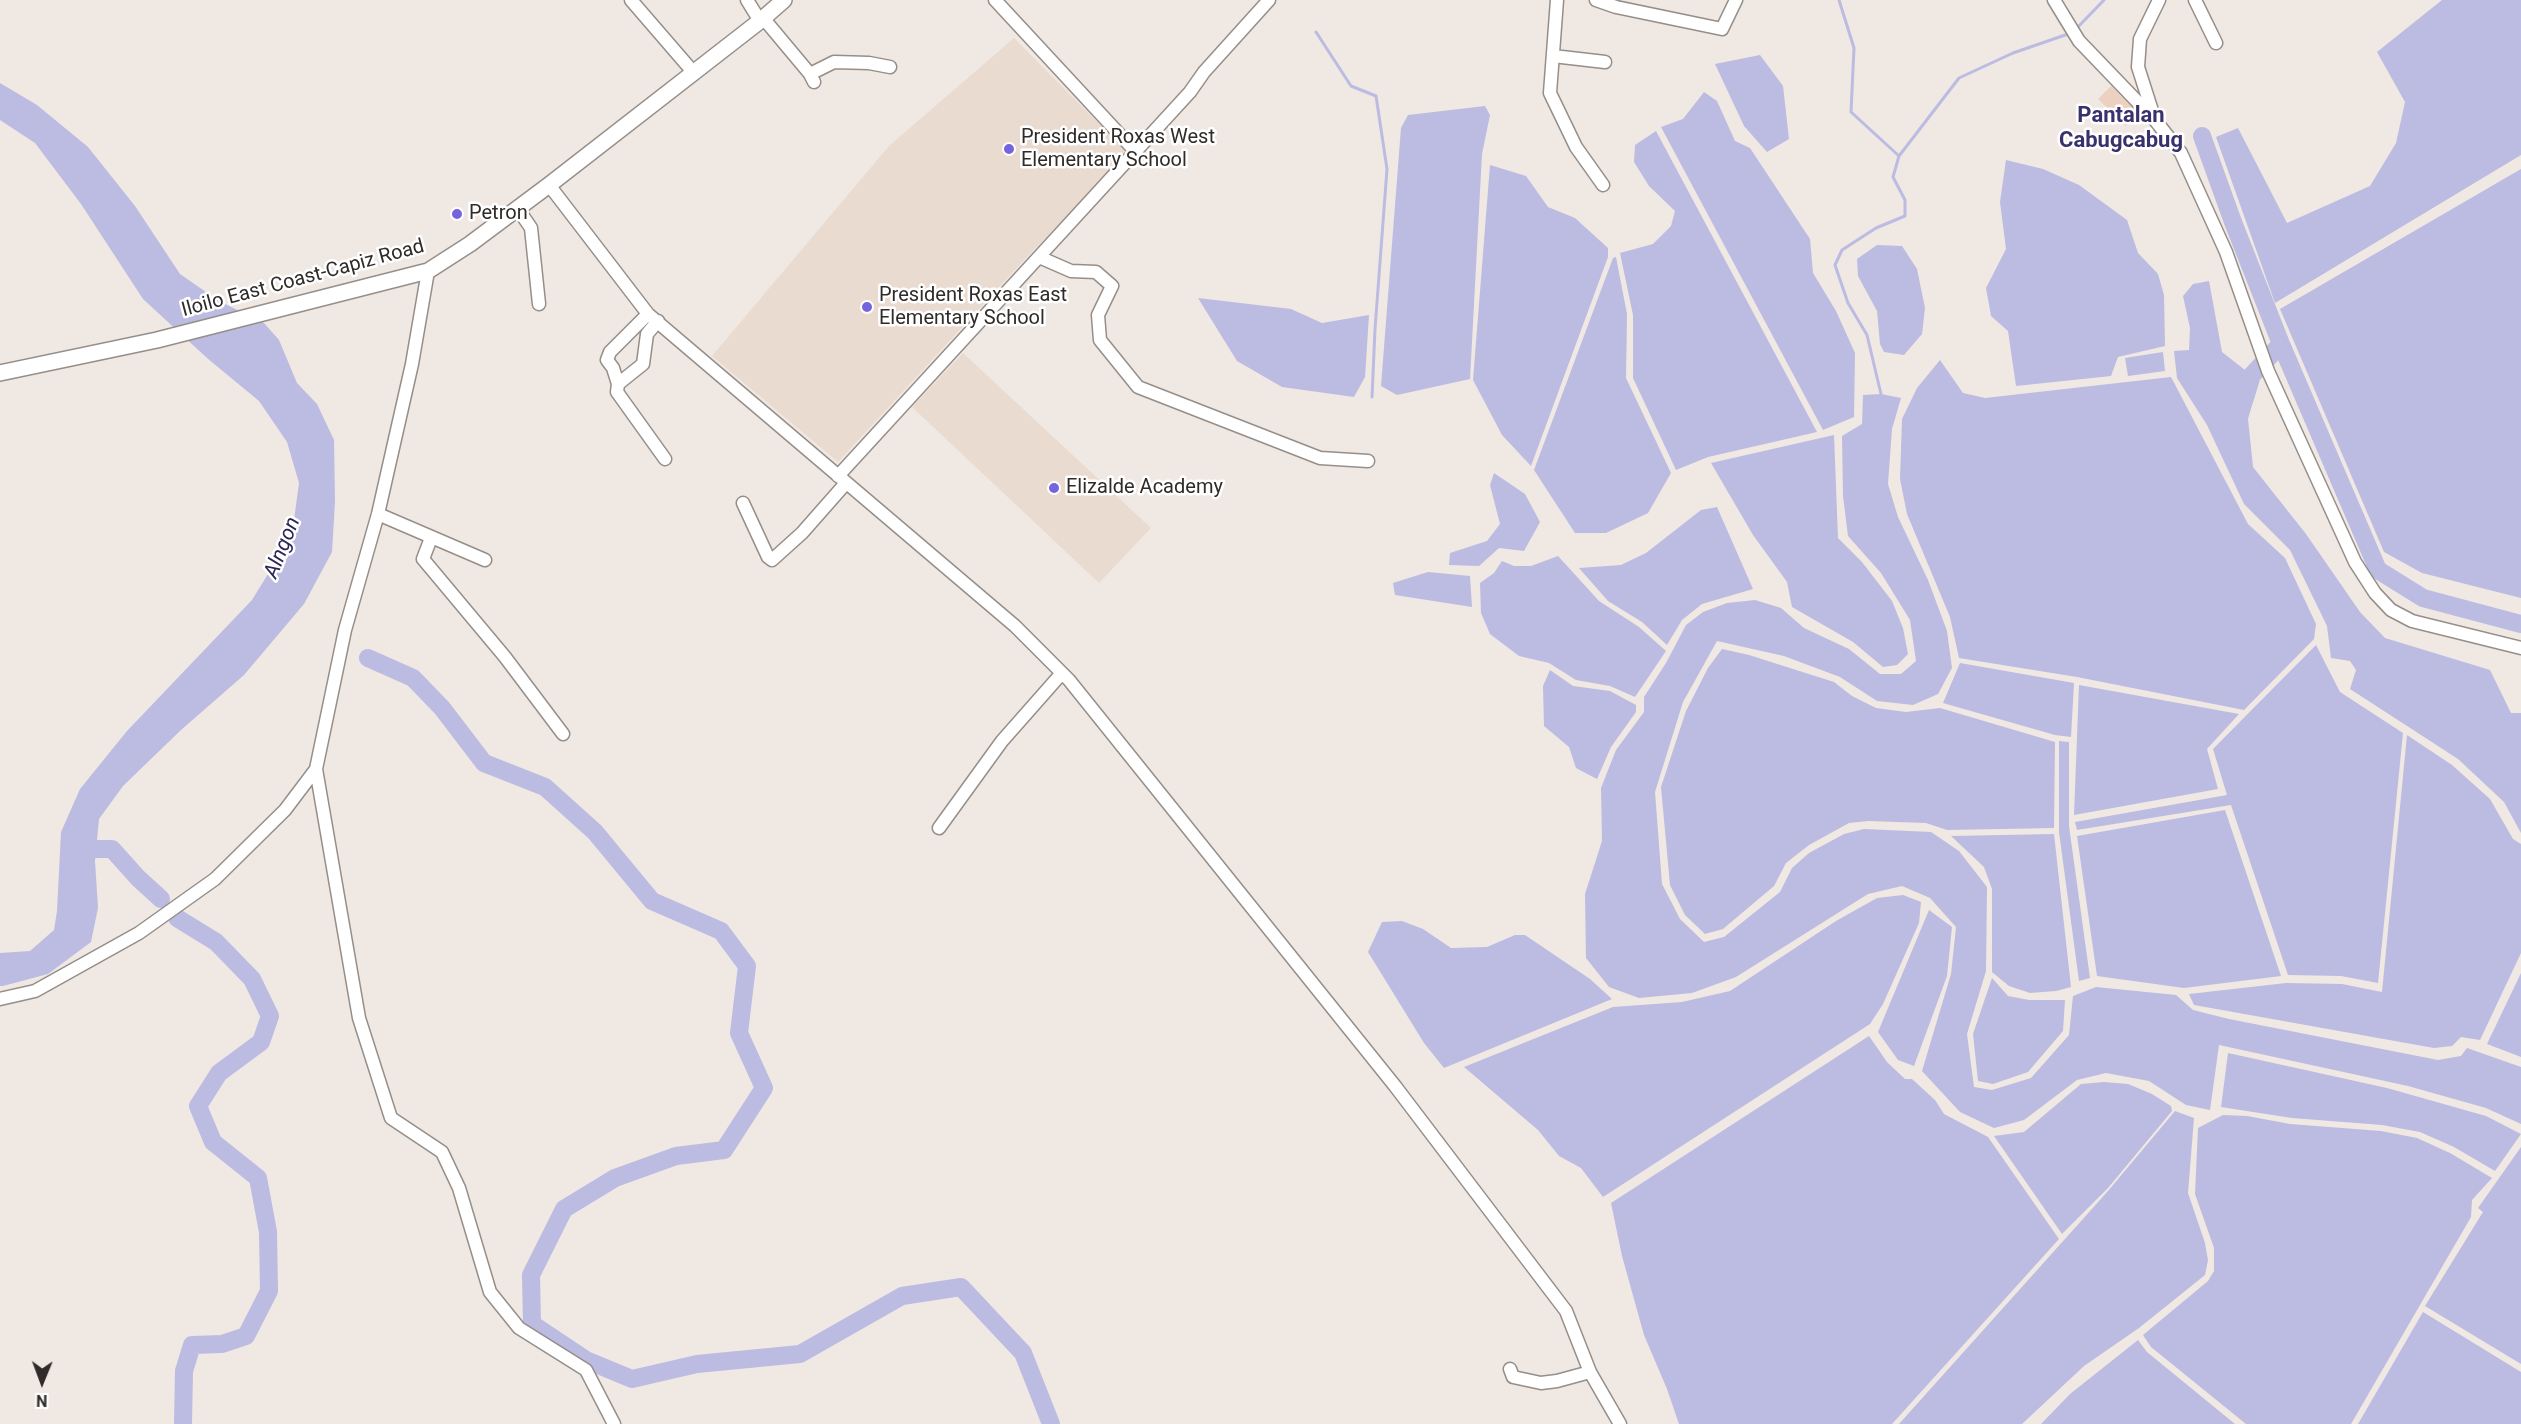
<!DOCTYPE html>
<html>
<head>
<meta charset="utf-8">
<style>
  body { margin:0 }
  #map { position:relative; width:2521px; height:1424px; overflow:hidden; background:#f0e8e3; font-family:Roboto,sans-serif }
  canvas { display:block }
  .north { position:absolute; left:12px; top:1352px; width:60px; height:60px; -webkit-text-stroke:4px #fff; paint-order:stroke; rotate:181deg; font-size:16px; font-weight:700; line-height:24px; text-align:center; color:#2e2b29 }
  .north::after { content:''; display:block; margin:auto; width:21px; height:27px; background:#2e2b29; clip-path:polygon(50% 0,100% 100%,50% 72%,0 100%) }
</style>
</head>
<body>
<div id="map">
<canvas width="2521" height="1424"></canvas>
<div class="north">N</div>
</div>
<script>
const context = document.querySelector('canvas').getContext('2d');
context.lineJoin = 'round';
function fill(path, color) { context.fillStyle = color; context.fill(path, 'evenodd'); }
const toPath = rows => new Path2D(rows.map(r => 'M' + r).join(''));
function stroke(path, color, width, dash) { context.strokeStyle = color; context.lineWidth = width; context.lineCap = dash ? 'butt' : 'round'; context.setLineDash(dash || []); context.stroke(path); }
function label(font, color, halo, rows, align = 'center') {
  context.font = font + ' Roboto,sans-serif'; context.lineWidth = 5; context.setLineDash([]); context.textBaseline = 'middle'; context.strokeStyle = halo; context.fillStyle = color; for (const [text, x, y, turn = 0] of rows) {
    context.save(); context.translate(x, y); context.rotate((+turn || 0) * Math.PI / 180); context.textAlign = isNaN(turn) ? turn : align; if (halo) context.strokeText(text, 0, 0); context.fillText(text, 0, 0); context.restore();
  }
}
const built = toPath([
  [1014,38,1128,153,1025,259,838,462,712,356,889,146],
  [963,353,1151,528,1099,583,912,407]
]);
const green = toPath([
  [2111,86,2138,113,2126,126,2098,99]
]);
const water = toPath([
  [2442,0,2521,0,2521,155,2275,303,2216,137,2238,128,2287,223,2370,186,2396,143,2405,102,2377,52],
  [1760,55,1783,86,1789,139,1767,152,1744,126,1715,64],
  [0,83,37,105,88,147,135,206,180,274,219,301,264,323,279,340,297,383,317,404,334,440,335,501,332,552,304,604,244,675,181,730,123,786,99,819,95,861,98,908,91,942,48,974,3,986,0,986,0,953,30,951,54,930,57,911,61,832,80,789,127,731,252,600,292,535,299,483,287,442,259,401,207,358,143,299,81,204,35,143,0,120],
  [1704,92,1717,101,1735,141,1750,148,1810,239,1813,273,1836,311,1855,353,1854,417,1823,430,1661,127,1683,119],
  [1485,106,1490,115,1482,154,1470,379,1397,395,1381,386,1401,128,1408,115],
  [1656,131,1817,432,1708,457,1676,470,1633,378,1633,315,1620,253,1653,244,1671,226,1675,211,1649,186,1634,162,1635,145],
  [2006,160,2043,169,2079,185,2127,220,2138,253,2158,274,2164,295,2165,346,2118,357,2111,376,2016,386,2008,331,1991,316,1986,288,2006,249,2000,202],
  [1490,165,1526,176,1548,207,1575,218,1608,248,1608,257,1531,466,1502,435,1473,380],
  [2521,169,2521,598,2422,573,2384,552,2280,309],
  [1877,245,1902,246,1917,269,1925,308,1922,334,1904,355,1884,352,1880,344,1877,311,1858,276,1857,259],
  [1616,257,1627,314,1626,378,1671,473,1648,513,1606,533,1575,533,1534,470,1613,258],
  [2209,281,2222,352,2259,381,2248,419,2253,467,2306,534,2360,612,2385,638,2490,670,2511,713,2521,713,2521,833,2504,802,2458,759,2350,689,2356,670,2350,661,2331,658,2327,626,2290,550,2244,504,2207,425,2177,378,2174,351,2189,350,2190,328,2183,296,2193,284],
  [1198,298,1291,309,1322,323,1369,315,1365,377,1354,397,1282,387,1237,361],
  [2163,352,2165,371,2128,376,2125,358],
  [1940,360,1963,393,1985,398,2171,377,2248,524,2285,558,2316,624,2314,639,2244,710,2077,677,1959,658,1950,617,1907,514,1900,479,1902,419,1917,388],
  [1881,394,1901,398,1892,429,1888,484,1898,517,1928,580,1947,631,1952,668,1938,694,1913,705,1877,701,1840,677,1784,656,1717,641,1683,702,1655,792,1662,884,1680,919,1704,942,1724,937,1780,892,1792,868,1809,853,1844,834,1864,829,1931,832,1959,851,1987,887,1986,971,1967,1034,1974,1087,1992,1090,2031,1078,2069,1035,2073,996,2096,987,2176,995,2193,1010,2229,1019,2438,1060,2461,1056,2467,1048,2521,1067,2521,1124,2486,1108,2408,1086,2219,1045,2210,1110,2186,1105,2149,1081,2106,1073,2077,1080,2024,1120,1994,1128,1960,1112,1922,1071,1951,974,1956,927,1930,898,1902,886,1868,894,1736,977,1692,993,1639,998,1609,987,1586,958,1585,894,1602,841,1601,788,1616,750,1644,712,1644,697,1666,663,1686,625,1703,612,1727,603,1755,600,1781,608,1804,628,1849,649,1880,674,1901,674,1916,661,1910,620,1881,573,1848,536,1843,496,1842,436,1862,424,1863,395],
  [1834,435,1838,538,1862,562,1892,601,1903,628,1908,654,1897,665,1883,667,1853,642,1792,607,1787,582,1753,535,1711,463],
  [1494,473,1525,494,1540,522,1524,551,1499,548,1479,566,1449,565,1450,553,1487,541,1500,524,1490,485],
  [1717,507,1753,589,1702,604,1682,620,1667,645,1642,622,1608,601,1579,568,1621,565,1646,553,1701,510],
  [1558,556,1599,601,1639,627,1666,651,1635,697,1610,686,1576,680,1549,663,1519,656,1490,634,1481,613,1480,583,1494,573,1502,561,1514,566,1531,566],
  [1428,572,1470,576,1472,607,1395,595,1393,583],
  [2316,645,2340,692,2403,733,2378,983,2341,976,2288,975,2231,805,2077,830,2075,822,2227,795,2213,749],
  [1722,649,1749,655,1834,682,1852,696,1876,708,1906,712,1940,708,2055,742,2054,828,1947,830,1926,823,1868,821,1849,823,1809,845,1786,863,1774,886,1723,929,1705,934,1685,915,1670,885,1661,787,1686,711,1708,668],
  [1960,663,2074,683,2071,737,2055,735,1943,703],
  [1550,670,1573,686,1610,691,1636,705,1636,712,1611,747,1597,779,1576,768,1569,747,1544,726,1543,686],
  [2079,685,2239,714,2207,749,2218,789,2074,815],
  [2407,735,2452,765,2490,799,2513,839,2521,844,2521,953,2480,1040,2461,1037,2452,1046,2434,1048,2194,1005,2189,994,2286,983,2342,984,2382,992],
  [2059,741,2069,742,2069,826,2090,978,2079,981,2059,832],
  [2225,810,2281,976,2184,988,2097,976,2077,836],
  [2054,834,2071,987,2056,991,2030,993,2009,986,1992,972,1992,889,1984,867,1951,836],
  [1903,895,1921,902,1919,923,1883,1004,1870,1024,1603,1197,1581,1168,1559,1156,1538,1130,1464,1067,1613,1007,1682,1002,1730,991,1836,921,1877,898],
  [1929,910,1952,927,1947,976,1914,1066,1898,1060,1878,1032],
  [1402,921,1423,929,1451,948,1487,947,1515,935,1525,935,1590,979,1612,999,1444,1068,1424,1043,1368,952,1382,922],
  [2521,973,2521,1057,2487,1044],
  [1992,978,2008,996,2029,1000,2065,1000,2063,1031,2028,1072,1993,1084,1978,1081,1973,1034],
  [1869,1036,1887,1062,1905,1079,1912,1079,1935,1100,1944,1114,1988,1137,2059,1239,1892,1424,1679,1424,1667,1389,1644,1335,1622,1256,1611,1203],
  [2228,1053,2387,1088,2486,1116,2521,1134,2495,1171,2454,1147,2420,1132,2382,1125,2292,1118,2221,1107],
  [2104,1082,2128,1084,2152,1094,2171,1106,2172,1111,2108,1188,2062,1234,1994,1136,2024,1132,2081,1084],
  [2175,1111,2194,1118,2188,1193,2205,1243,2208,1260,2205,1275,2139,1328,2084,1366,2022,1424,1899,1424,2108,1191],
  [2223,1115,2247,1116,2290,1124,2381,1131,2417,1138,2450,1153,2492,1178,2472,1200,2471,1217,2351,1424,2246,1424,2151,1347,2143,1335,2208,1281,2214,1271,2214,1248,2195,1194,2198,1128],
  [2521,1147,2521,1364,2425,1306,2483,1212,2478,1208],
  [2423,1312,2521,1372,2521,1424,2358,1424],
  [2138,1340,2147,1352,2235,1424,2041,1424,2070,1394]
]);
const stream = toPath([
  [1839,0,1854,48,1851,112,1899,156],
  [2076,29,2104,0],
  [1316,32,1351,86,1376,96,1387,169,1375,329,1372,397],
  [1881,394,1867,335,1848,303,1835,265,1842,250,1876,228,1905,216,1905,200,1893,177,1899,156,1959,78,2013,53,2071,33]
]);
const river = toPath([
  [2202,136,2233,222,2281,344,2252,375,2245,398],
  [2281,344,2378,570,2423,598,2521,624],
  [368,658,413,678,442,708,484,763,545,787,595,832,652,901,721,931,747,966,739,1033,764,1088,724,1150,676,1156,615,1178,564,1209,531,1275,532,1324,586,1360,632,1379,697,1364,800,1354,902,1296,961,1287,1023,1353,1051,1424],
  [78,849,112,849,138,878,161,899],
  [177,918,216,942,252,979,270,1016,261,1042,219,1073,198,1106,213,1142,258,1178,268,1232,269,1291,246,1336,222,1344,192,1345,184,1371,183,1424]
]);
const minor = toPath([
  [631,0,694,73],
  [747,0,760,21],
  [995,0,1135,151],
  [1557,0,1550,93,1576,147,1603,185],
  [1596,0,1616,7,1722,29,1736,0],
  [2054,0,2079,41,2152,117],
  [2159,0,2140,39,2138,67,2155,120,2181,153,2226,252,2268,371,2355,562,2375,593,2391,610,2412,621,2521,648],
  [2195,0,2216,43],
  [764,19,810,74,814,82],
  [1553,56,1605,62],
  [810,74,834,62,869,63,890,67],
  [549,185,648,314,1015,626,1069,680,1395,1086,1566,1311,1590,1372,1620,1424],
  [518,209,531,228,539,304],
  [1039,257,1071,271,1096,272,1112,286,1098,315,1100,340,1138,387,1320,458,1368,461],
  [428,271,412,364,378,514,345,630,316,769,359,1018,391,1118,442,1152,459,1188,490,1292,519,1328,586,1370,614,1424],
  [648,314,610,352,607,360,613,368,618,384,643,364,647,334,658,321],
  [618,384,617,392,665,459],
  [838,476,1190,92,1204,72,1269,0],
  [743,503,768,557,772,560,802,533,846,483],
  [378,514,485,560],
  [431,538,423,559,505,657,563,734],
  [939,828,1002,741,1062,673],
  [0,999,35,991,139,933,215,879,285,810,316,769],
  [1510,1369,1513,1377,1541,1383,1557,1381,1590,1372]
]);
const major = toPath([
  [0,373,157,340,428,271,470,244,549,185,760,21,784,0]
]);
const markers = [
  [1009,149,6,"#7564de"],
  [457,214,6,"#7564de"],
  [867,307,6,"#7564de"],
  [1054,488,6,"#7564de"]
];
const poiNames = [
  ["President Roxas West",1021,138],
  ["Elementary School",1021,161],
  ["Petron",469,214],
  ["President Roxas East",879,296],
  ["Elementary School",879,319],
  ["Elizalde Academy",1066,488]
];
const streetNames = [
  ["Iloilo East Coast-Capiz Road",303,279,-15]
];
const waterNames = [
  ["Alngon",283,548,-68]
];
const quarterNames = [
  ["Pantalan",2121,116],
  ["Cabugcabug",2121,141]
];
fill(built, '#eadbd1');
fill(green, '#ecd1c0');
fill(water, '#bcbbe2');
stroke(stream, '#bcbbe2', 3);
stroke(river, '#bcbbe2', 18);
stroke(minor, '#958e89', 15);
stroke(major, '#958e89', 18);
stroke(minor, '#fff', 12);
stroke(major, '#fff', 15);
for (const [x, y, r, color] of markers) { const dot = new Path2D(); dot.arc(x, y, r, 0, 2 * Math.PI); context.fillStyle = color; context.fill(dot); stroke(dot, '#fff', 2); }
label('20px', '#2e2b29', '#fff', poiNames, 'left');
label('20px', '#2e2b29', '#fff', streetNames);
label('italic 21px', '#2b2555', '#fff', waterNames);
label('bold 22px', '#38316c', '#fff', quarterNames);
</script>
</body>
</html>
